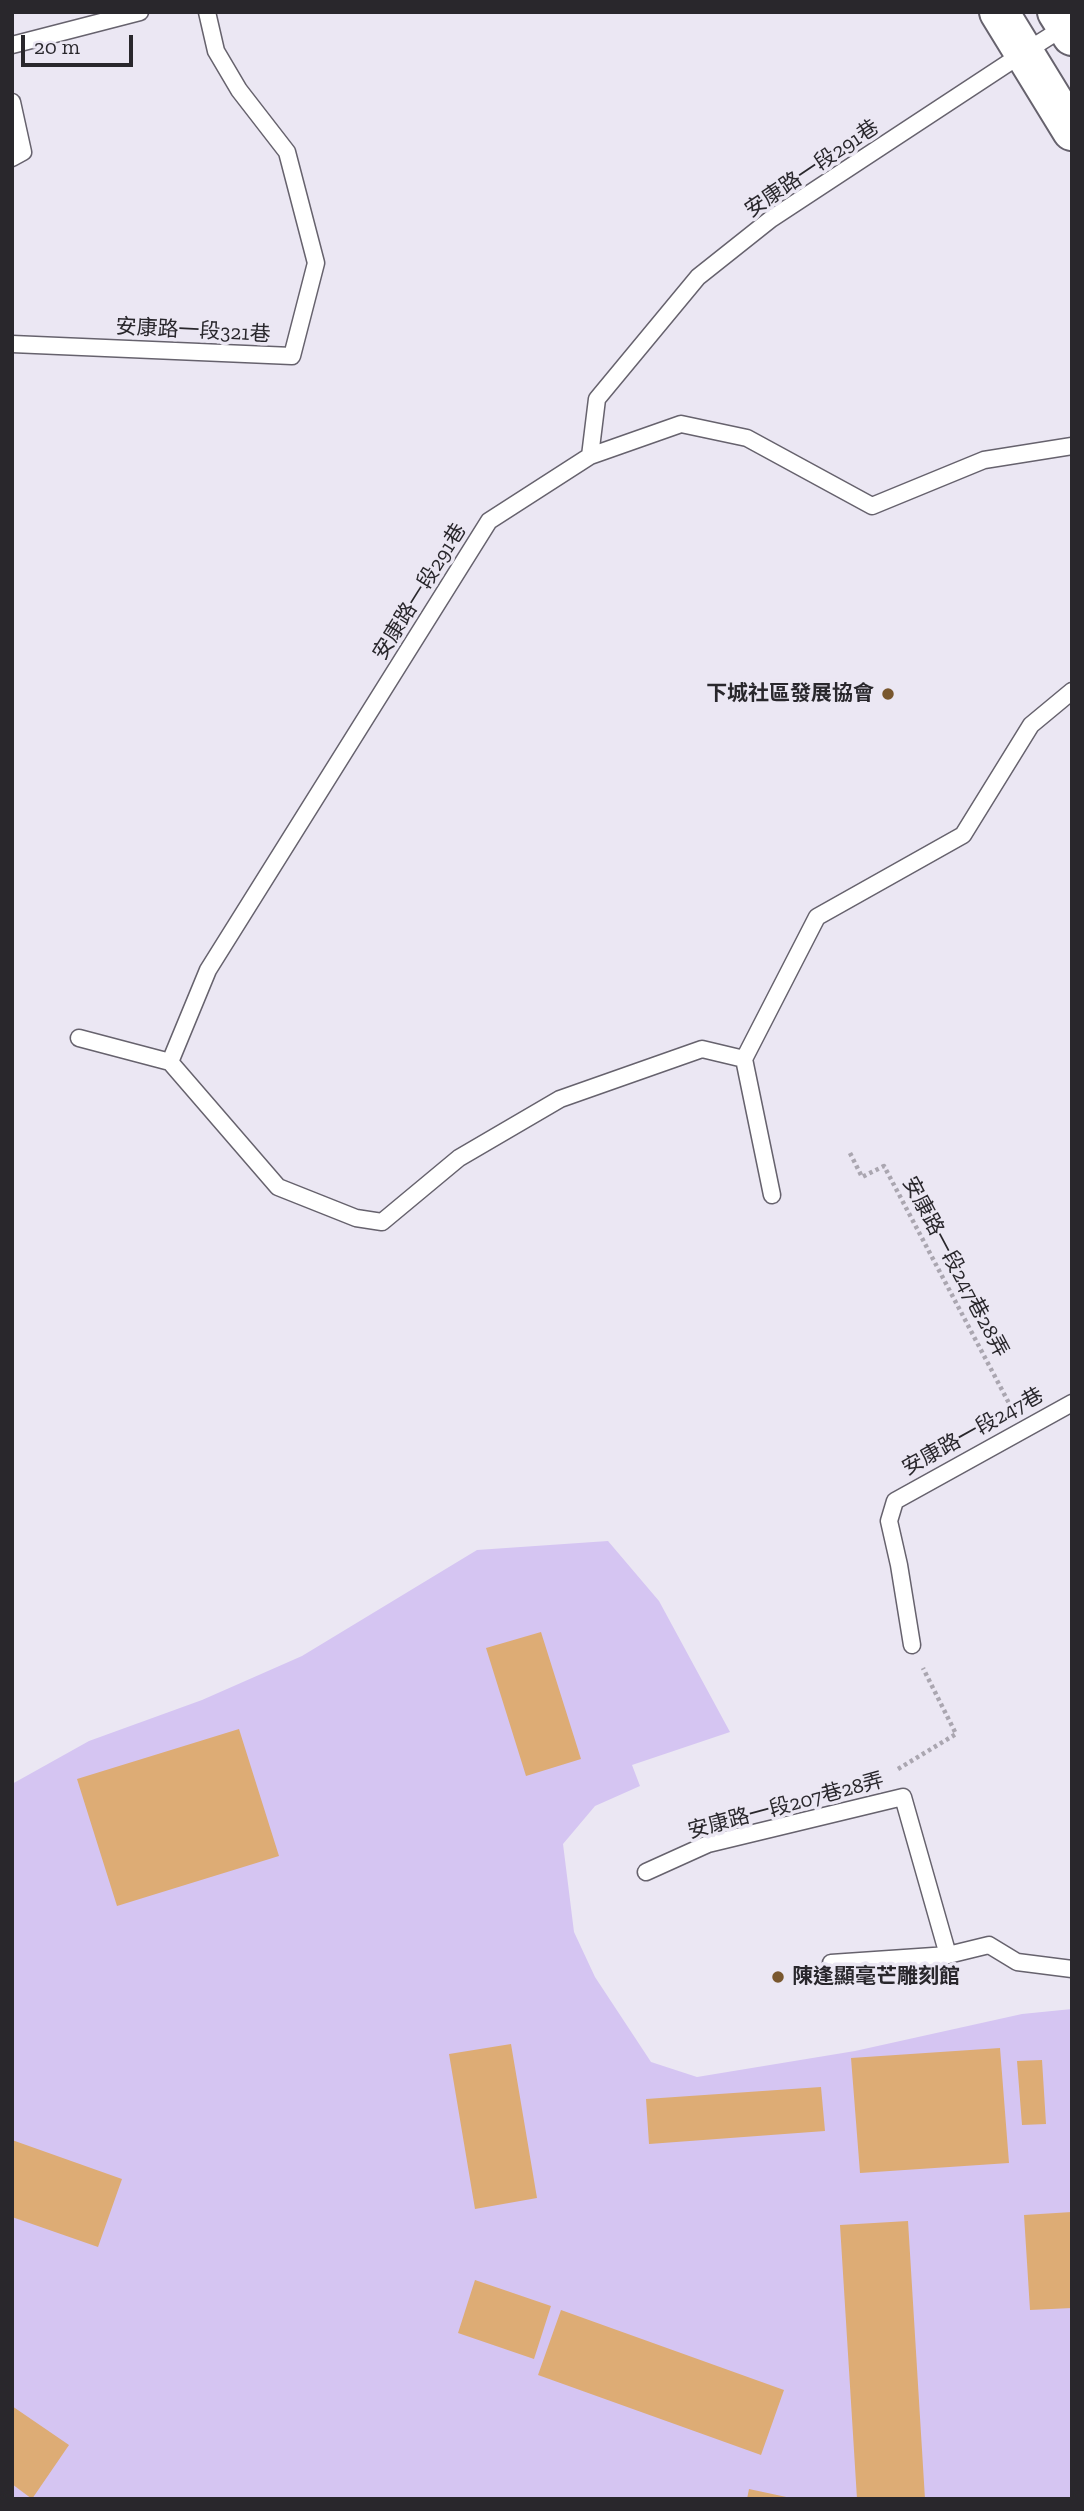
<!DOCTYPE html>
<html>
<head>
<meta charset="utf-8">
<style>
  body { margin:0 }
  #map { position:relative; width:1084px; height:2511px; overflow:hidden; background:#ebe7f3; font-family:"Zilla Slab",serif }
  canvas { display:block }
  .frame { position:absolute; inset:0; border:14px solid #29272c; pointer-events:none }
  .scale { position:absolute; left:21px; top:35px; width:112px; height:32px; box-sizing:border-box; border:4px solid #29272c; border-top:0; padding-left:9px; font-size:21px; line-height:24px; white-space:nowrap; color:#29272c; -webkit-text-stroke:5px #ebe7f3; paint-order:stroke }
</style>
</head>
<body>
<div id="map">
<canvas width="1084" height="2511"></canvas>
<div class="frame"></div>
<div class="scale">20 m</div>
</div>
<script>
const context = document.querySelector('canvas').getContext('2d');
context.lineJoin = 'round';
function fill(path, color) { context.fillStyle = color; context.fill(path, 'evenodd'); }
const toPath = rows => new Path2D(rows.map(r => 'M' + r).join(''));
function stroke(path, color, width, dash) { context.strokeStyle = color; context.lineWidth = width; context.lineCap = dash ? 'butt' : 'round'; context.setLineDash(dash || []); context.stroke(path); }
function label(font, color, halo, rows, align = 'center') {
  context.font = font + ' "Zilla Slab","Noto Sans TC",serif'; context.lineWidth = 7; context.setLineDash([]); context.textBaseline = 'middle'; context.strokeStyle = halo; context.fillStyle = color; for (const [text, x, y, turn = 0] of rows) {
    context.save(); context.translate(x, y); context.rotate((+turn || 0) * Math.PI / 180); context.textAlign = isNaN(turn) ? turn : align; if (halo) context.strokeText(text, 0, 0); context.fillText(text, 0, 0); context.restore();
  }
}
const green = toPath([
  [608,1541,659,1601,730,1732,632,1765,640,1786,595,1806,563,1844,574,1932,595,1977,651,2062,697,2077,855,2051,1022,2014,1072,2009,1072,2499,12,2499,12,1784,89,1741,202,1700,302,1656,477,1550]
]);
const building = toPath([
  [541,1632,581,1759,526,1776,486,1648],
  [239,1729,279,1856,117,1906,77,1779],
  [511,2044,537,2198,475,2209,449,2054],
  [1000,2048,1009,2163,860,2173,851,2058],
  [1042,2060,1046,2124,1022,2125,1017,2061],
  [821,2087,825,2131,649,2144,646,2099],
  [12,2140,122,2179,98,2247,12,2217],
  [1072,2212,1072,2308,1030,2310,1024,2215],
  [908,2221,925,2499,857,2499,840,2225],
  [475,2280,551,2306,534,2359,458,2333],
  [561,2310,784,2390,761,2455,538,2375],
  [12,2406,69,2445,32,2499,12,2484],
  [749,2489,791,2498,791,2499,747,2499]
]);
const path = toPath([
  [850,1153,862,1177,884,1166,1011,1407],
  [898,1769,956,1734,923,1668]
]);
const lane = toPath([
  [12,45,140,12],
  [12,102,23,152,12,158],
  [12,344,292,356,316,263,287,152,239,90,216,51,207,12],
  [590,456,681,424,747,438,872,506,984,460,1072,446],
  [79,1038,170,1062,208,970,489,521,590,456,597,399,698,277,771,219,1025,52,1066,26],
  [744,1059,817,917,963,835,1031,725,1072,691],
  [744,1059,772,1195],
  [170,1062,278,1187,356,1218,382,1222,459,1158,560,1099,702,1049,744,1059],
  [912,1645,899,1565,889,1521,895,1501,1072,1403],
  [646,1872,708,1844,903,1797,948,1955],
  [831,1963,948,1955,989,1945,1017,1962,1072,1969]
]);
const secondary = toPath([
  [999,12,1072,131],
  [1057,12,1072,36]
]);
const markers = [
  [888,694,7,"#79572e"],
  [778,1977,7,"#79572e"]
];
const streetNames = [
  ["安康路一段291巷",812,169,-34],
  ["安康路一段321巷",193,331,3],
  ["安康路一段291巷",420,592,-58],
  ["安康路一段247巷28弄",955,1267,62],
  ["安康路一段247巷",973,1432,-29],
  ["安康路一段207巷28弄",786,1806,-15]
];
const poiNames = [
  ["下城社區發展協會",874,694],
  ["陳逢顯毫芒雕刻館",792,1977,"left"]
];
fill(green, '#d5c5f2');
fill(building, '#ddac75');
stroke(lane, '#66626d', 19);
stroke(secondary, '#66626d', 42);
stroke(path, '#aaa6b0', 4.5, [3.5, 3.5]);
stroke(lane, '#fff', 16);
stroke(secondary, '#fff', 38);
for (const [x, y, r, color] of markers) { const dot = new Path2D(); dot.arc(x, y, r, 0, 2 * Math.PI); context.fillStyle = color; context.fill(dot); stroke(dot, '#ebe7f3', 2.5); }
label('21px', '#29272c', '#ebe7f3', streetNames);
label('bold 21px', '#29272c', '#ebe7f3', poiNames, 'right');
</script>
</body>
</html>
